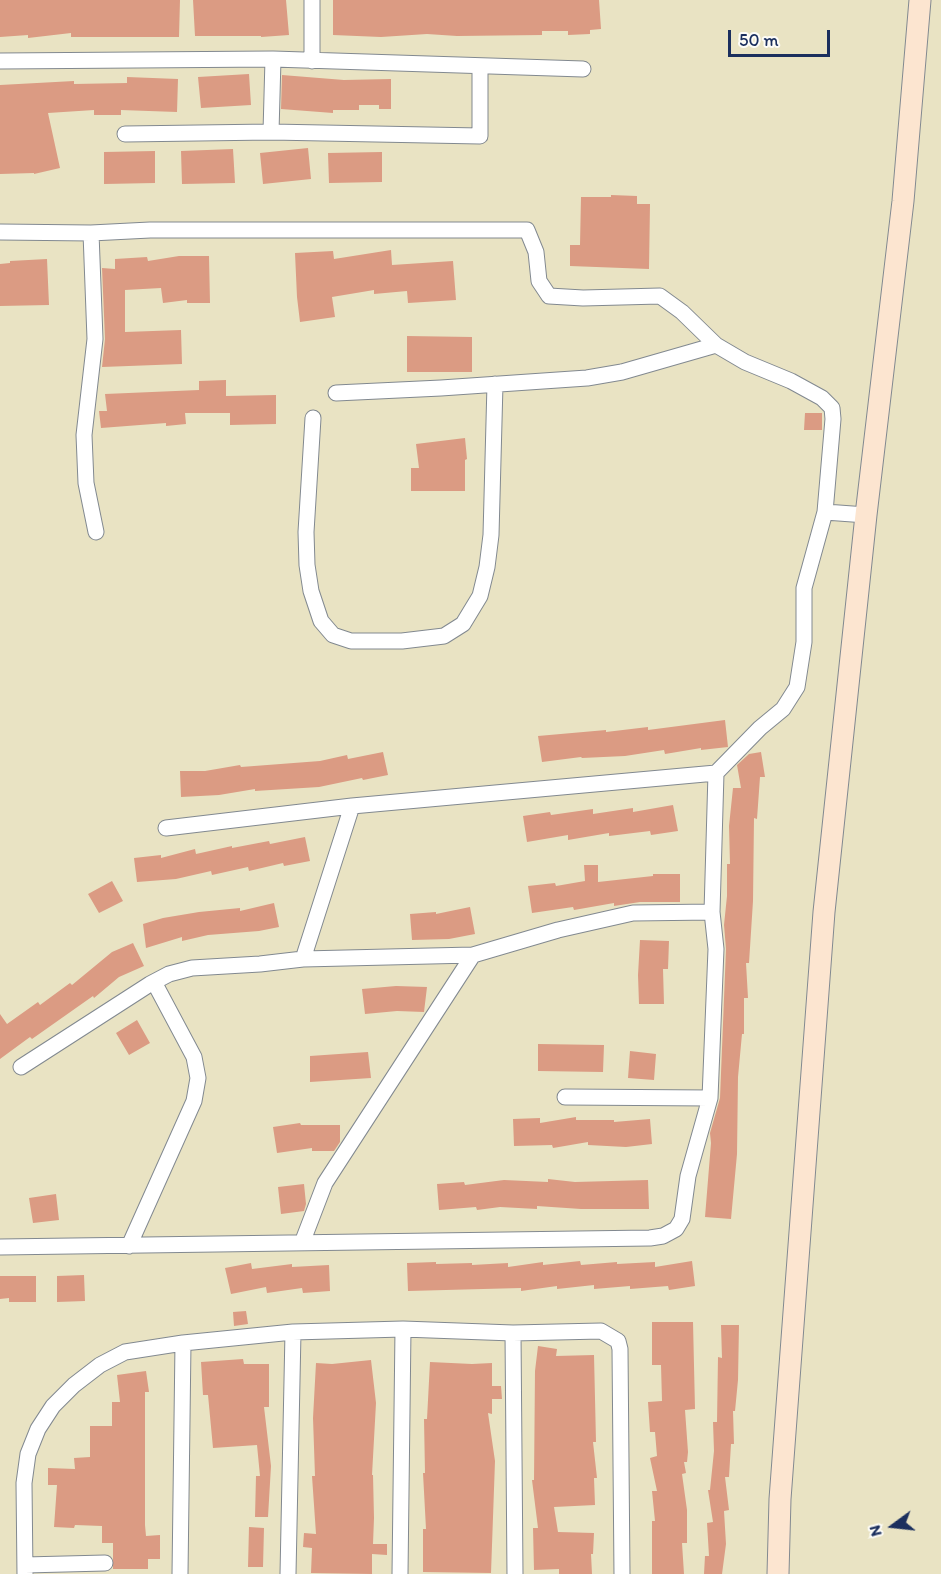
<!DOCTYPE html>
<html>
<head>
<meta charset="utf-8">
<style>
  body { margin:0 }
  #map { position:relative; width:941px; height:1574px; overflow:hidden; background:#e9e3c3; font-family:Itim,sans-serif }
  canvas { display:block }
  .north { position:absolute; left:863px; top:1496px; width:60px; height:60px; -webkit-text-stroke:4px #fdfcf7; paint-order:stroke; rotate:255deg; font-size:16px; font-weight:700; line-height:24px; text-align:center; color:#1b2f5e }
  .north::after { content:''; display:block; margin:auto; width:21px; height:27px; background:#1b2f5e; clip-path:polygon(50% 0,100% 100%,50% 72%,0 100%) }
  .scale { position:absolute; left:728px; top:30px; width:102px; height:27px; box-sizing:border-box; border:3px solid #1b2f5e; border-top:0; padding-left:8px; font-size:18px; line-height:21px; white-space:nowrap; color:#1b2f5e; -webkit-text-stroke:4px #fdfcf7; paint-order:stroke }
</style>
</head>
<body>
<div id="map">
<canvas width="941" height="1574"></canvas>
<div class="north">N</div>
<div class="scale">50 m</div>
</div>
<script>
const context = document.querySelector('canvas').getContext('2d');
context.lineJoin = 'round';
function fill(path, color) { context.fillStyle = color; context.fill(path, 'evenodd'); }
const toPath = rows => new Path2D(rows.map(r => 'M' + r).join(''));
function stroke(path, color, width, dash) { context.strokeStyle = color; context.lineWidth = width; context.lineCap = dash ? 'butt' : 'round'; context.setLineDash(dash || []); context.stroke(path); }
const building = toPath([
  [0,0,180,0,179,37,71,37,71,33,28,38,28,35,0,37],
  [193,0,286,0,289,35,261,37,261,36,195,36],
  [333,0,599,0,601,29,590,30,590,34,568,35,568,31,542,31,542,35,457,36,427,34,381,37,333,35],
  [249,74,251,105,201,108,198,77],
  [282,75,344,80,391,79,391,109,379,109,379,105,359,105,359,110,333,110,333,113,281,109],
  [127,77,178,79,177,112,121,110,121,115,94,115,94,110,48,113,60,168,34,174,34,173,0,174,0,85,74,81,74,84,127,83],
  [308,148,311,179,263,184,260,153],
  [233,149,235,183,182,184,181,151],
  [155,151,155,183,104,184,104,152],
  [382,152,382,182,329,183,328,153],
  [611,195,637,196,637,204,650,204,649,269,570,266,570,245,580,245,581,197,611,197],
  [391,250,392,265,453,261,456,300,408,303,407,291,374,294,374,290,332,297,335,317,300,322,297,297,295,253,333,251,334,259],
  [179,256,209,256,210,303,187,303,187,300,163,303,161,288,125,290,125,332,181,330,182,364,102,367,105,339,102,268,115,269,115,259,147,257,148,261],
  [47,259,49,305,0,306,0,264,10,263,10,261],
  [407,336,472,337,472,372,407,372],
  [226,380,226,396,276,395,276,424,230,425,230,413,185,413,186,424,166,426,166,423,101,428,99,411,107,411,105,394,199,390,199,381],
  [805,413,822,413,822,430,804,430],
  [465,438,467,459,465,460,465,491,411,491,411,468,419,468,416,444],
  [725,720,728,747,701,750,701,748,665,754,664,750,625,756,582,758,581,757,542,762,538,736,606,730,606,732,648,727,648,730],
  [383,752,388,775,363,780,362,778,319,787,255,791,255,789,219,795,181,797,180,771,205,771,240,765,241,767,320,761,347,755,348,759],
  [761,752,765,777,760,777,757,819,754,818,753,901,749,963,746,963,748,998,744,998,744,1034,742,1034,738,1077,737,1154,731,1219,705,1217,711,1143,710,1133,720,1098,726,949,724,925,727,896,727,864,730,864,729,826,733,788,741,788,737,765,749,754],
  [673,805,678,831,651,835,650,831,609,836,609,833,568,840,568,835,527,842,523,816,550,812,551,815,593,809,593,814,633,808,633,812],
  [305,837,310,861,284,866,283,863,249,871,248,867,212,875,211,871,176,879,137,882,134,858,161,855,161,858,195,849,196,854,232,846,232,848,269,841,270,844],
  [584,865,598,865,598,882,653,876,653,874,680,874,680,902,640,902,614,906,614,903,574,910,573,907,532,913,528,886,555,883,556,886,585,881],
  [112,881,123,901,99,913,88,894],
  [274,903,279,927,259,931,208,935,182,941,182,937,146,948,143,924,163,918,199,912,240,908,240,911],
  [470,907,475,934,449,939,412,940,410,914,436,912,436,914],
  [640,940,669,941,668,969,663,969,664,1004,639,1004,638,975],
  [133,943,144,966,119,977,94,998,93,996,32,1039,30,1037,0,1059,0,1014,7,1024,38,1002,40,1005,70,983,72,985,112,952],
  [396,986,427,987,424,1012,397,1011,365,1014,362,989],
  [137,1020,150,1043,129,1055,116,1033],
  [538,1044,604,1045,603,1072,538,1071],
  [630,1051,656,1054,654,1080,628,1078],
  [368,1052,371,1078,310,1082,310,1056],
  [576,1117,576,1120,614,1120,614,1122,650,1119,652,1144,626,1147,588,1145,588,1142,553,1148,552,1145,514,1146,513,1119,540,1118,540,1123],
  [300,1123,301,1125,340,1125,340,1142,334,1151,312,1151,312,1148,277,1153,273,1127],
  [548,1179,575,1182,648,1180,649,1209,581,1209,537,1206,537,1209,500,1207,477,1210,476,1207,439,1210,437,1184,464,1182,465,1185,504,1180,548,1182],
  [304,1184,306,1204,304,1211,281,1214,278,1187],
  [56,1194,59,1220,33,1223,29,1198],
  [580,1261,581,1265,617,1262,617,1264,655,1262,655,1267,692,1261,695,1286,669,1290,668,1286,630,1289,630,1286,594,1289,594,1285,557,1289,557,1286,521,1291,521,1288,408,1291,407,1263,436,1262,436,1264,472,1263,472,1265,508,1263,508,1267,543,1262,543,1265],
  [251,1263,252,1269,292,1264,292,1267,329,1265,330,1291,303,1293,302,1288,267,1293,266,1287,231,1294,225,1268],
  [84,1275,85,1301,57,1302,57,1276],
  [0,1276,36,1276,36,1302,9,1302,9,1298,0,1299],
  [246,1311,248,1324,234,1326,233,1312],
  [652,1322,693,1322,695,1409,685,1410,688,1452,687,1462,684,1462,686,1473,682,1474,687,1510,687,1543,682,1543,684,1574,652,1574,652,1521,655,1521,652,1491,657,1491,650,1458,657,1456,655,1432,650,1432,648,1402,662,1401,661,1365,652,1365],
  [721,1325,739,1325,738,1380,735,1411,733,1411,734,1444,731,1444,729,1477,725,1477,729,1510,724,1511,726,1544,722,1574,704,1574,705,1556,709,1556,707,1523,713,1522,708,1490,710,1490,714,1451,713,1422,717,1422,718,1357,722,1358],
  [538,1346,557,1349,556,1356,594,1355,596,1442,593,1442,597,1478,594,1478,595,1505,554,1507,558,1532,594,1533,593,1554,591,1554,592,1574,559,1574,559,1569,534,1570,533,1528,538,1528,532,1480,534,1480,535,1371],
  [243,1359,244,1364,269,1364,269,1407,264,1407,271,1466,268,1517,255,1517,256,1476,260,1476,257,1445,213,1448,208,1395,203,1395,201,1362],
  [371,1360,376,1403,372,1475,373,1475,374,1518,373,1544,387,1544,387,1555,372,1554,372,1574,311,1573,312,1548,303,1547,304,1533,316,1534,312,1476,315,1476,313,1418,316,1363,332,1364],
  [430,1362,472,1364,492,1363,492,1386,501,1386,502,1399,492,1399,492,1414,488,1413,495,1461,491,1573,423,1572,423,1529,426,1529,423,1473,425,1473,424,1419,427,1419],
  [146,1371,149,1392,145,1392,145,1525,146,1536,160,1535,160,1559,148,1559,148,1569,113,1569,113,1543,102,1543,102,1526,75,1525,74,1528,54,1527,57,1485,48,1485,48,1468,75,1469,74,1458,90,1457,90,1426,112,1426,112,1402,120,1402,117,1375],
  [249,1527,264,1528,263,1567,248,1567]
]);
const minor = toPath([
  [312,0,312,61],
  [0,61,273,59,583,69],
  [271,132,480,136,480,66],
  [125,134,271,132,273,59],
  [0,232,91,233,150,230,527,230,536,252,539,281,549,296,583,298,660,296,682,312,716,345,745,362,791,381,822,398,832,408,833,419,825,512],
  [91,233,95,339,84,435,86,483,96,532],
  [336,393,441,388,587,378,622,372,716,345],
  [313,418,306,532,307,565,311,591,321,621,333,635,351,641,402,641,444,636,463,624,480,596,487,567,491,535,495,384],
  [166,828,352,806,716,773],
  [303,959,352,806],
  [21,1067,150,984,169,974,192,968,260,964,303,959,473,955],
  [565,1097,710,1098],
  [302,1243,325,1183,473,955,558,930,633,913,712,912],
  [129,1246,194,1101,198,1078,194,1057,154,982],
  [0,1247,650,1238,663,1236,676,1229,682,1219,688,1176,710,1098,716,949,712,912,716,773,760,728,783,709,797,687,804,642,804,588,825,512,866,515],
  [513,1333,515,1574],
  [25,1565,105,1563],
  [25,1574,24,1483,28,1454,38,1429,53,1406,74,1385,100,1365,125,1352,183,1343,293,1332,403,1329,513,1333,601,1331,618,1341,620,1349,622,1574],
  [180,1574,183,1343],
  [288,1574,293,1332],
  [400,1574,403,1329]
]);
const secondary = toPath([
  [778,1574,780,1499,824,912,866,515,903,201,920,0]
]);
fill(building, '#db9b83');
stroke(minor, '#828990', 17);
stroke(secondary, '#828990', 23);
stroke(minor, '#fff', 15);
stroke(secondary, '#fce5d0', 21);
</script>
</body>
</html>
